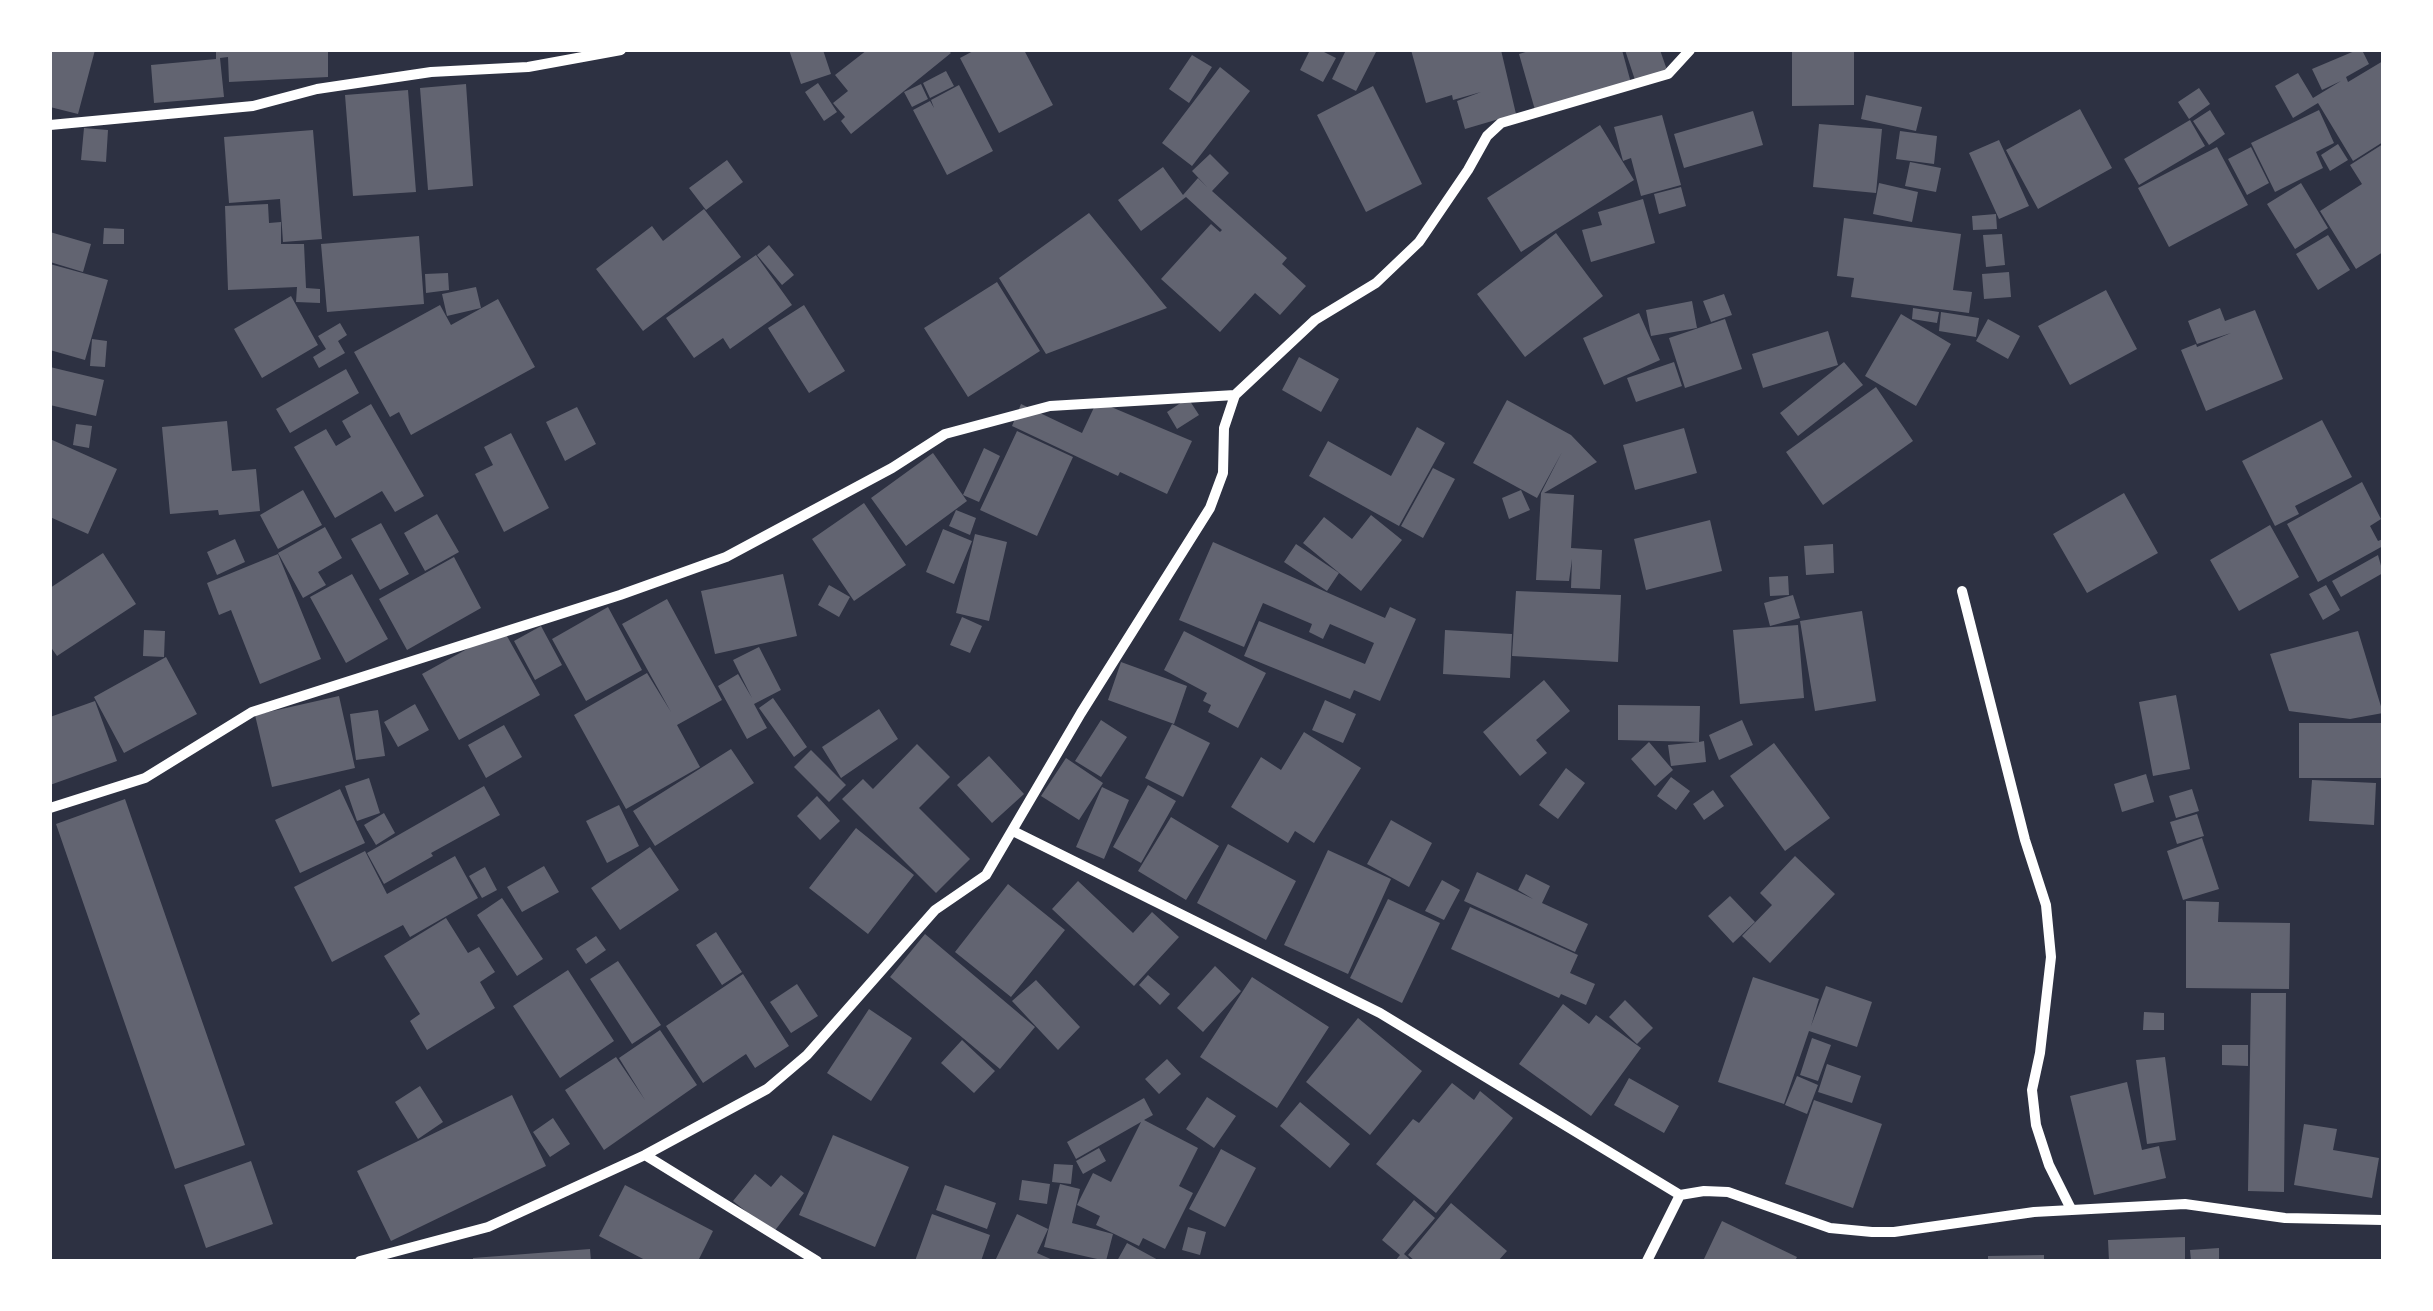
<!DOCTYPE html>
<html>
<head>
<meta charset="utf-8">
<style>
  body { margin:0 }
  #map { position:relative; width:2433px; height:1311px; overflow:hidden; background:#2d3142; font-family:Cabin,sans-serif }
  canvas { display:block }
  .frame { position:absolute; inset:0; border:52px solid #fff; pointer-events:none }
</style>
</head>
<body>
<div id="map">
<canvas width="2433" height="1311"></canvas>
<div class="frame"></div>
</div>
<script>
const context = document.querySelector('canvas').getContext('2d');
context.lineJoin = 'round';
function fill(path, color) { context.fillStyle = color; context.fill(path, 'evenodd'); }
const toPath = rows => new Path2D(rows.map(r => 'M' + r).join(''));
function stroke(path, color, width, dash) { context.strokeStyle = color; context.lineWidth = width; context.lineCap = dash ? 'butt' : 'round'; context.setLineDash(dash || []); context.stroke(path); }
const building = toPath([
  [50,50,95,50,78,114,50,107],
  [216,50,328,50,328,77,229,82,228,57,220,58,224,97,154,103,151,65,216,59],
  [789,50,823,50,831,74,801,84],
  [867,50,948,50,951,53,851,134,841,121,845,117,833,103,848,91,835,75],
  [975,50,1024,50,1053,105,999,133,960,58],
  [1310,50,1320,50,1336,58,1323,82,1300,70],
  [1346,50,1377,50,1356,91,1332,79],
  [1411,50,1501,50,1516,114,1465,129,1457,101,1481,92,1453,100,1452,95,1426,103],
  [1532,50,1622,50,1631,83,1535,110,1519,54],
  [1625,50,1660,50,1667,70,1635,80],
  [1792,50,1854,50,1854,105,1792,106],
  [2357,50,2362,50,2369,64,2346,77,2348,82,2383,61,2383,142,2353,161,2318,103,2293,118,2275,86,2298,73,2313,98,2341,81,2322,90,2312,69],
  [1192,55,1212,67,1189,103,1169,89],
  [1220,67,1250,91,1192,166,1162,143],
  [946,71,954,86,930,98,923,83],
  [818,83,837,112,824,121,805,92],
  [466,84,473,186,428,190,420,88],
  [921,84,928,99,912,107,904,92],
  [959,85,993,151,947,175,913,110,930,101,934,108,931,100],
  [1373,86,1422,184,1366,212,1317,115],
  [2199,88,2210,104,2189,119,2178,102],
  [408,90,416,192,353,196,345,95],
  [1866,95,1922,107,1916,131,1861,119],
  [2080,109,2112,168,2038,209,2006,150],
  [2210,110,2225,134,2209,145,2193,121],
  [2319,110,2334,143,2316,152,2323,168,2275,192,2251,143],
  [1753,111,1763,145,1684,168,1674,134],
  [1662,115,1681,185,1641,196,1631,158,1623,161,1614,127],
  [2190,120,2205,146,2139,185,2124,159],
  [1819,124,1882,129,1876,193,1813,187],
  [1600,125,1634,180,1521,252,1487,198],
  [84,128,108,130,106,162,81,160],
  [313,130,322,239,283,242,280,199,229,203,224,137],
  [1900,131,1937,136,1934,164,1896,159],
  [1999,140,2029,206,1999,219,1969,153],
  [2338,144,2348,160,2330,171,2321,155],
  [2383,144,2383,252,2356,269,2320,211,2362,184,2350,165],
  [2217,147,2248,205,2169,247,2138,188],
  [2251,147,2269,183,2247,195,2228,159],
  [1210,154,1229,173,1212,191,1287,258,1282,264,1306,286,1280,315,1255,293,1220,332,1161,279,1211,224,1220,232,1222,230,1186,197,1141,231,1118,200,1163,167,1183,195,1198,178,1207,187,1192,171],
  [727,160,743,182,706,210,689,188],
  [1910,162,1941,168,1936,192,1905,186],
  [1879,183,1918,192,1912,222,1873,214],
  [2301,183,2328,228,2295,249,2267,204],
  [1681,187,1686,206,1659,214,1654,194],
  [1643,199,1655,243,1591,262,1582,230,1602,225,1598,212],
  [268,204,269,223,281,222,281,244,304,244,306,288,320,289,320,303,296,302,297,287,228,290,225,206],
  [704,209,741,257,643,331,596,269,652,226,663,241],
  [1089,213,1167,308,1046,354,999,278],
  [1996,214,1997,229,1973,230,1972,216],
  [1844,218,1961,234,1953,290,1972,292,1969,313,1851,297,1854,278,1837,276],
  [104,228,124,229,124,244,103,244],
  [50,232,91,244,83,272,50,262],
  [1556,233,1603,296,1525,357,1477,294],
  [2002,234,2005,265,1986,267,1983,235],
  [2328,235,2350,270,2318,290,2296,254],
  [419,236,424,304,327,312,321,244],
  [769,245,794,275,782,285,757,255],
  [756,255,792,305,730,349,723,338,694,358,666,318],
  [50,264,108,280,85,360,50,350],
  [2009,272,2011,297,1984,299,1982,274],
  [448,273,449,290,426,293,425,274],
  [997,282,1040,351,968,397,924,328],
  [476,287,481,308,447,316,442,294],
  [2106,290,2137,349,2070,385,2038,326],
  [1724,294,1732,315,1711,322,1703,301],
  [291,296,318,345,262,378,234,329],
  [498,299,535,367,411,435,399,412,390,417,354,352,440,305,451,325],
  [1692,301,1697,328,1651,336,1646,310],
  [804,305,845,371,809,393,768,328],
  [1913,308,1939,312,1937,323,1912,319],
  [2220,308,2225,321,2255,310,2283,379,2206,411,2181,350,2196,344,2197,347,2231,333,2197,344,2188,321],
  [1941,312,1979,318,1976,337,1939,331],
  [1639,313,1660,360,1604,385,1583,338],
  [1901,314,1951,344,1916,406,1865,376],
  [1725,319,1742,369,1685,388,1669,338],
  [1988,319,2020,336,2008,359,1976,341],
  [340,323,347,335,338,341,345,353,319,368,313,357,326,349,318,336],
  [1828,331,1838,365,1763,388,1752,354],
  [92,339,107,341,105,367,90,366],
  [1299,357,1339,379,1321,412,1282,390],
  [1674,362,1682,386,1636,402,1627,378],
  [1844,362,1863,385,1798,436,1780,413],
  [50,367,104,380,96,416,50,405],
  [346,369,359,393,290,433,276,409],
  [1876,387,1913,441,1823,505,1786,452],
  [1188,398,1199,415,1177,429,1167,412],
  [1507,400,1571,435,1597,462,1544,493,1574,495,1571,548,1602,550,1600,589,1571,588,1572,559,1569,581,1536,580,1541,493,1562,452,1537,498,1473,463],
  [1097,401,1192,441,1167,494,1120,472,1118,476,1012,426,1021,404,1082,433],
  [371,404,424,496,395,512,382,491,335,518,294,447,326,429,336,446,351,437,342,421],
  [577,407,596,444,565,461,546,422],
  [2322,420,2352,477,2295,506,2299,514,2275,526,2242,461],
  [227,421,232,471,256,469,260,511,219,515,218,510,170,514,162,427],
  [76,424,92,426,89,448,73,445],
  [1417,427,1445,443,1399,526,1309,476,1328,441,1391,476],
  [1684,428,1697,473,1635,490,1623,445],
  [1017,431,1073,457,1037,536,980,510],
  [511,433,549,508,504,532,475,474,493,465,484,447],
  [50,439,117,469,88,534,50,517],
  [984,448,1000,456,979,502,963,495],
  [933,453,967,501,906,546,871,498],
  [1433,468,1455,479,1423,538,1401,526],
  [2362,482,2381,519,2370,526,2378,541,2383,539,2383,546,2318,582,2287,524],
  [303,490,322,525,278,549,260,515],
  [1521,490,1530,510,1509,519,1502,498],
  [2124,493,2158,553,2087,593,2053,534],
  [864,503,906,565,854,601,812,539],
  [956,510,976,518,970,535,949,526],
  [437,514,459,552,425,571,404,533],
  [1371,515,1402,540,1361,591,1303,543,1324,517,1352,539],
  [1710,520,1722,571,1646,590,1634,539],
  [381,523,409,574,380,590,351,539],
  [2270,525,2299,577,2239,611,2210,560],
  [325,527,342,558,318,572,326,585,303,598,278,553],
  [943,529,972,541,954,584,926,572],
  [975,534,1007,542,989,621,956,613],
  [235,539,245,562,217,575,207,552],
  [1213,542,1385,618,1390,607,1416,619,1380,701,1354,690,1350,699,1244,656,1259,621,1365,664,1374,643,1330,624,1323,639,1309,632,1312,624,1263,603,1244,647,1179,620],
  [1296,544,1339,573,1327,591,1284,562],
  [1833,544,1834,573,1806,575,1804,546],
  [103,553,136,604,57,656,50,646,50,588],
  [278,554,321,659,260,684,231,610,219,615,207,583],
  [2378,555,2383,573,2341,597,2332,581],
  [454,557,481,608,407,650,379,599],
  [352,574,388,639,346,663,310,597],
  [783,574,797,636,715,654,701,591],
  [1788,576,1789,595,1770,596,1769,577],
  [829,585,850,597,839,617,818,605],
  [2326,585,2340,610,2323,620,2309,594],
  [1516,591,1621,595,1618,662,1512,656],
  [1793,595,1800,618,1770,626,1764,603],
  [667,599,722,700,677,725,700,767,626,809,574,715,647,673,671,712,622,624],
  [608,607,642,670,586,701,552,639],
  [1862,611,1876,701,1815,711,1800,621],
  [962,617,982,626,970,653,950,645],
  [1798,625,1804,698,1740,704,1733,630],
  [541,626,562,665,535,680,514,641],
  [503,629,540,695,459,740,422,674],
  [144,630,165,631,164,657,143,656],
  [1445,630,1512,634,1510,678,1443,674],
  [1184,631,1266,673,1238,728,1208,712,1211,705,1203,701,1207,693,1164,670],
  [2358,631,2383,713,2350,719,2289,711,2270,654],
  [759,647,781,690,754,704,767,728,747,739,718,686,738,674,752,698,733,660],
  [166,657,197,714,124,753,94,697],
  [1121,662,1187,686,1174,724,1108,700],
  [1544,680,1570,711,1536,740,1547,753,1520,776,1483,732],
  [2176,695,2190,769,2153,776,2139,702],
  [339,696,355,768,272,787,255,715],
  [773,698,807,747,794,757,759,708],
  [1325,700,1356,714,1343,743,1312,730],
  [95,701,117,761,50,785,50,717],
  [415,704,429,730,398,747,384,722],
  [1618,705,1700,706,1699,742,1704,741,1706,762,1671,766,1668,745,1699,742,1618,740],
  [879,709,898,739,841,778,822,747],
  [378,710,385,756,356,760,350,714],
  [1101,720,1127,737,1101,777,1075,761],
  [1742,720,1753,745,1719,760,1709,735],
  [2299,723,2383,723,2383,778,2299,778],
  [1172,724,1210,743,1183,797,1145,778],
  [504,725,522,757,486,778,468,745],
  [1304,732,1361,768,1314,843,1295,831,1288,843,1231,807,1261,757,1281,770],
  [1649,742,1673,770,1655,786,1631,759],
  [1774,743,1830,818,1785,851,1730,776],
  [917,744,950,777,919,808,970,859,936,893,842,799,863,779,873,789],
  [731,749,754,783,655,846,633,811],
  [811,750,846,785,829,802,794,767],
  [989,756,1024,794,992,823,957,785],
  [1066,758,1103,783,1079,820,1041,796],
  [1566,768,1585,783,1558,819,1539,805],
  [2146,774,2154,802,2122,812,2114,784],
  [1671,777,1690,791,1676,810,1657,796],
  [369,778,380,813,357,821,345,786],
  [2312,780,2376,783,2374,825,2309,821],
  [1148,785,1176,801,1141,863,1113,847],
  [484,786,500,815,431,853,433,856,384,884,367,853],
  [1102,787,1129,800,1104,859,1076,847],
  [340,789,365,843,300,873,275,820],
  [2192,789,2199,811,2176,818,2169,796],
  [1713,790,1724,806,1704,820,1693,804],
  [817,796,840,821,820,840,797,816],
  [125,799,245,1145,175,1169,56,824],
  [619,805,639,846,607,863,586,821],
  [384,813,395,833,376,845,364,825],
  [2197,814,2204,836,2177,844,2170,822],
  [1171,817,1219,846,1186,900,1138,871],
  [1391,820,1432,843,1409,887,1367,864],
  [856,828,914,875,868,934,809,888],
  [2202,838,2219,889,2183,900,2167,851],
  [1228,844,1296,881,1266,940,1197,903],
  [650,847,679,890,620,930,591,888],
  [1328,850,1391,879,1348,974,1284,945],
  [365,851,387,894,455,856,478,898,410,937,403,925,332,962,294,887],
  [1795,856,1835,894,1770,963,1742,936,1772,905,1760,893],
  [544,866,559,892,522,912,507,887],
  [485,867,497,890,482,898,469,876],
  [1477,872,1533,899,1518,890,1526,874,1550,886,1542,903,1588,924,1575,952,1464,901],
  [1442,880,1460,890,1444,920,1425,911],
  [1078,881,1133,933,1152,912,1179,937,1134,986,1052,909],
  [1008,884,1065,930,1011,997,955,952],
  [1730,896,1755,922,1733,943,1708,916],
  [502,898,543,959,517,976,477,915],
  [1388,899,1440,923,1402,1003,1350,978],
  [2186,901,2219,902,2218,922,2290,923,2289,989,2186,988],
  [1470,907,1578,955,1570,973,1595,984,1586,1005,1561,994,1559,998,1451,949],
  [446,918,468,953,479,947,495,972,480,982,495,1008,427,1050,410,1021,420,1014,384,956],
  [716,932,742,972,722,985,696,945],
  [925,934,1035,1027,1000,1069,890,977],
  [596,936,606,950,586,964,576,949],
  [618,961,661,1025,632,1044,590,979],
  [1215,966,1241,991,1203,1032,1177,1008],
  [568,970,614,1041,560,1078,513,1006],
  [743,974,789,1046,755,1068,746,1054,703,1083,666,1026],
  [1148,975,1170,994,1160,1005,1139,985],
  [1252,977,1329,1027,1277,1108,1200,1057],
  [1753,977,1819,999,1811,1026,1826,986,1872,1002,1857,1047,1809,1031,1784,1104,1718,1082],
  [1036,980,1080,1027,1058,1050,1012,1001],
  [797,984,818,1016,791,1033,770,1002],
  [2251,993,2286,993,2284,1192,2248,1191],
  [1625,1000,1653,1028,1637,1044,1609,1017],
  [1563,1004,1589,1024,1596,1015,1641,1048,1591,1116,1519,1064],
  [869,1009,912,1038,871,1101,827,1073],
  [2144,1012,2164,1013,2164,1030,2143,1030],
  [1358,1018,1422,1071,1370,1135,1306,1082],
  [660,1030,697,1085,604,1150,565,1090,616,1057,645,1100,619,1058],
  [1812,1038,1831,1045,1818,1081,1800,1075],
  [962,1040,995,1071,974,1093,941,1063],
  [2222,1045,2248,1045,2248,1066,2222,1065],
  [2165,1057,2176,1140,2147,1144,2136,1060],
  [1167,1059,1181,1074,1159,1094,1145,1079],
  [1827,1064,1861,1076,1852,1103,1818,1092],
  [1797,1076,1818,1085,1807,1114,1785,1105],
  [1629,1078,1679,1106,1664,1133,1614,1105],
  [2127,1082,2142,1150,2159,1146,2166,1178,2094,1195,2070,1096],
  [1452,1083,1474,1100,1480,1091,1513,1118,1436,1213,1376,1164,1413,1119,1419,1123],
  [420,1086,443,1122,418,1139,395,1102],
  [512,1095,546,1166,391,1241,357,1171],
  [1207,1097,1236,1116,1214,1148,1186,1129],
  [1144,1098,1153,1115,1144,1120,1198,1148,1179,1186,1193,1193,1165,1249,1143,1238,1139,1246,1096,1225,1100,1216,1077,1205,1093,1173,1111,1182,1141,1122,1076,1159,1067,1142],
  [1814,1100,1882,1124,1853,1208,1785,1184],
  [1300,1102,1350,1144,1330,1168,1280,1126],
  [553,1118,570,1144,550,1157,533,1132],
  [2304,1124,2337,1129,2333,1150,2379,1158,2372,1198,2294,1185],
  [833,1135,909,1167,875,1247,799,1215],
  [1099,1148,1106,1161,1083,1174,1076,1161],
  [1221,1149,1256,1168,1225,1227,1189,1209],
  [251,1161,273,1224,206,1248,184,1185],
  [1054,1164,1073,1165,1071,1184,1052,1182],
  [755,1174,771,1187,781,1175,804,1193,773,1233,733,1201],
  [1022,1180,1050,1184,1047,1204,1019,1200],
  [1060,1184,1080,1189,1072,1223,1113,1234,1106,1261,1044,1247],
  [625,1185,713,1231,698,1261,647,1261,599,1236],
  [945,1185,996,1203,987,1229,936,1210],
  [1414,1200,1435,1218,1404,1254,1412,1261,1395,1261,1400,1255,1382,1240],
  [1451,1203,1507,1251,1498,1261,1415,1261,1408,1255],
  [932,1214,990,1235,981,1261,915,1261],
  [1017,1214,1048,1229,1037,1253,1055,1261,995,1261],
  [1722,1221,1797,1257,1795,1261,1703,1261],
  [1188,1227,1206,1232,1200,1255,1182,1250],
  [2185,1237,2185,1261,2109,1261,2108,1240],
  [1127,1243,1160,1261,1117,1261],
  [2219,1248,2219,1261,2191,1261,2190,1250],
  [590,1249,591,1261,473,1261,473,1258],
  [2044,1255,2044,1261,1988,1261,1988,1256]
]);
const minor = toPath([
  [50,125,253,106,317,89,431,72,528,67,621,50],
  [1962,591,2025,840,2046,905,2051,957,2040,1053,2032,1090,2036,1125,2049,1165,2071,1209],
  [50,808,145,778,252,712,620,595,726,557,892,468,945,434,1050,406,1235,395],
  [1013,831,1380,1013,1680,1195],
  [645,1155,817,1261],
  [360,1261,488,1227,645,1155,767,1089,807,1055,935,910,986,875,1081,713,1210,508,1223,473,1224,428,1235,395,1315,320,1376,283,1419,242,1468,170,1487,136,1501,123,1668,74,1690,50],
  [1647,1261,1680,1195,1704,1191,1728,1192,1830,1228,1872,1232,1894,1232,2034,1212,2185,1204,2285,1218,2383,1220]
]);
fill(building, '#626471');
stroke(minor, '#fff', 10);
</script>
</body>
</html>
